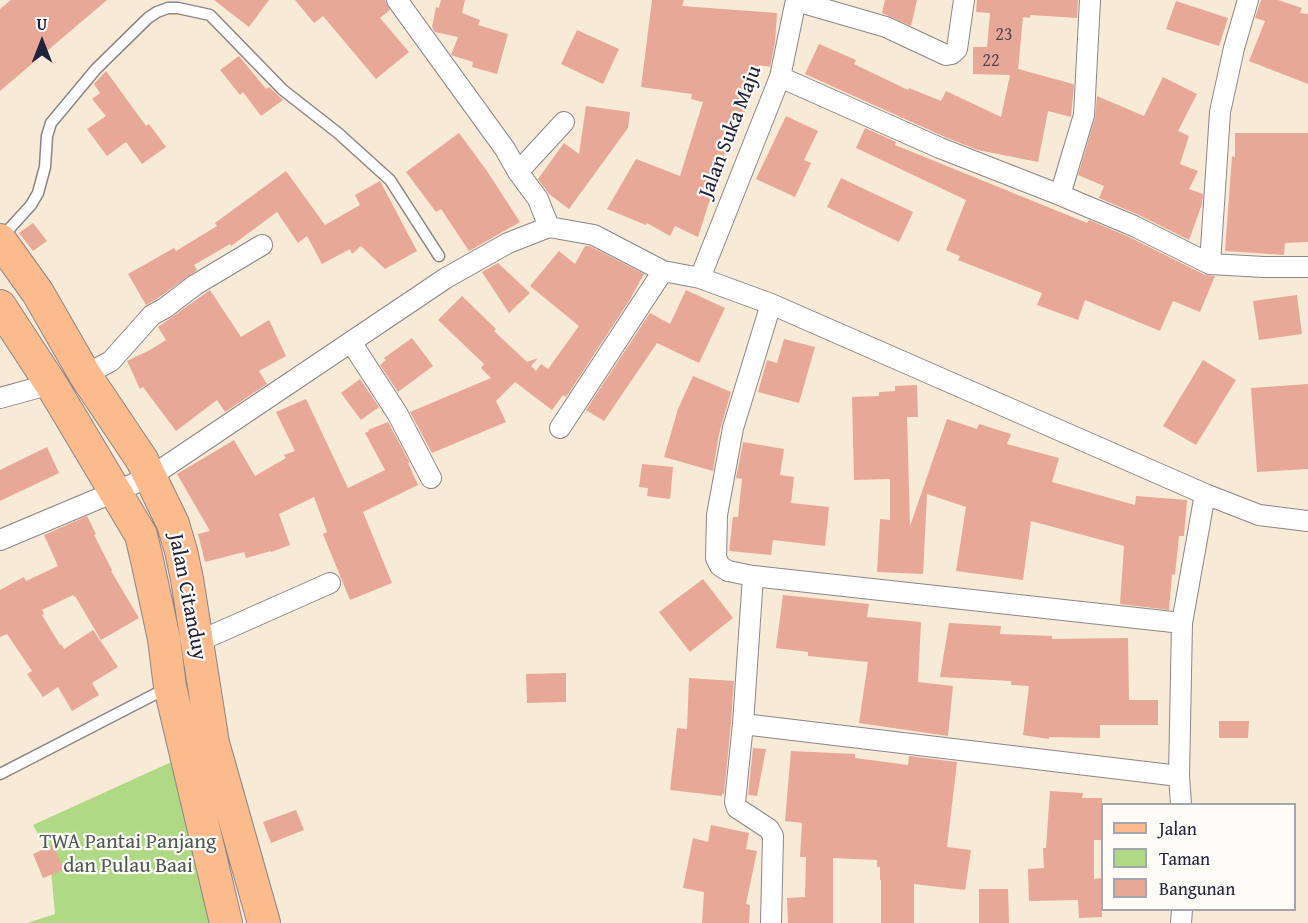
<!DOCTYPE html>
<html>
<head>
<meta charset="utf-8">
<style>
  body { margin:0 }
  #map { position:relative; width:1308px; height:923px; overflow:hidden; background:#f7ead6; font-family:"Gentium Book Plus",serif }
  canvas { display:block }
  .legend { position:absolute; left:1101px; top:803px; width:195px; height:108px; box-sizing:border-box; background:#fdfcf7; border:2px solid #a5a5ac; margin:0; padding:8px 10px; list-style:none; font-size:18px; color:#22223b }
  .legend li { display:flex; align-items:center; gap:12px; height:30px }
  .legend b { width:30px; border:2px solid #a5a5ac }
  .north { position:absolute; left:12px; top:12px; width:60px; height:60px; -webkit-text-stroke:4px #fdfcf7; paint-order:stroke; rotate:0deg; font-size:16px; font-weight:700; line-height:24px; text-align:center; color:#22223b }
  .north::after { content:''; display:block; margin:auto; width:21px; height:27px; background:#22223b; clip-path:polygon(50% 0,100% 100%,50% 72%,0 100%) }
</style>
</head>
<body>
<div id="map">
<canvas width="1308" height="923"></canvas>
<ul class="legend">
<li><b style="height:8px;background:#fbbb8c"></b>Jalan</li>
<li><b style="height:16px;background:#afd984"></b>Taman</li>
<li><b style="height:16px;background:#e8a897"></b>Bangunan</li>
</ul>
<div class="north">U</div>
</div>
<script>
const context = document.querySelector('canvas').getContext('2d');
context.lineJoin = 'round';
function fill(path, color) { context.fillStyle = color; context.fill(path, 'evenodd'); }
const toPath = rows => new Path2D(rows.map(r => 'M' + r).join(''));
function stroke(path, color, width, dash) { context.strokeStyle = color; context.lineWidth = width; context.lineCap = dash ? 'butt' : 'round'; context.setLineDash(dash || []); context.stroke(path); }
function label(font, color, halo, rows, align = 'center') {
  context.font = font + ' "Gentium Book Plus",serif'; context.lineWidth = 4.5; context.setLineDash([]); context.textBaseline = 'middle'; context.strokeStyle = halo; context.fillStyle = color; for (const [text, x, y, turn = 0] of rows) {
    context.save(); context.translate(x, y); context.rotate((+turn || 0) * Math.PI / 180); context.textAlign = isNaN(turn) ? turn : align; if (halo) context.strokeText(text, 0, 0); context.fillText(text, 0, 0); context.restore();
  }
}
const green = toPath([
  [178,759,211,923,27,923,55,914,51,870,55,865,33,825]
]);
const building = toPath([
  [11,0,107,0,0,91,0,9],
  [214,0,269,0,249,27],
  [295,0,385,0,390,10,380,18,409,52,376,79,323,16,314,23],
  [441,0,465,0,462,13,480,20,478,25,508,34,497,74,472,67,473,62,451,55,458,37,435,32,432,27,436,7,439,8],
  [652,0,684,0,682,6,777,13,775,43,770,67,759,65,744,114,738,112,698,237,675,226,670,236,647,223,646,225,607,209,636,159,680,176,703,102,691,99,692,94,641,87],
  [885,0,917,0,911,26,882,13],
  [977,0,1078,0,1077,18,1030,15,1030,18,1023,17,1018,69,1073,84,1074,85,1071,117,1048,111,1038,162,978,150,945,137,805,74,819,44,856,60,854,64,908,90,909,88,941,101,946,91,1001,117,1010,75,973,74,973,47,987,47,990,13,976,12],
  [1261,0,1278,0,1302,8,1300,13,1308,14,1308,84,1249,61,1265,21,1255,18],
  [1176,1,1228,18,1219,46,1166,29],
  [577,30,619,49,603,84,561,64],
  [239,56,266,89,269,87,283,100,261,116,243,92,240,95,220,70],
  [106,71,146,126,149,124,166,147,142,164,126,142,107,156,87,129,106,116,92,99,100,93,94,84],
  [1163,77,1197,94,1178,131,1189,136,1180,164,1198,171,1189,189,1203,194,1202,204,1189,240,1139,215,1099,198,1104,186,1078,175,1095,118,1097,96,1144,116],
  [586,106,630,112,628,128,569,209,549,194,538,179,564,143,579,154],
  [786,116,818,131,804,160,811,163,795,197,756,179],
  [865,128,896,142,895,145,1087,223,1089,220,1129,237,1205,275,1215,276,1200,312,1173,301,1160,331,1085,300,1078,320,1037,305,1042,293,958,260,960,256,946,250,966,200,856,148],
  [459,133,487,171,520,222,469,251,441,209,436,212,406,172],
  [1235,133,1308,133,1308,242,1285,243,1284,255,1225,251,1232,156,1235,157],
  [286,171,325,225,360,205,355,195,380,181,417,251,385,269,361,246,352,254,350,249,322,264,307,236,298,243,277,212,231,246,230,244,194,265,197,270,158,298,146,305,128,274,174,248,176,251,217,226,215,223],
  [841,178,913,212,899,242,827,207],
  [33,223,47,241,33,251,19,233],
  [585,246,590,246,644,274,629,301,566,397,563,395,552,410,515,382,496,401,506,422,432,453,410,412,491,378,481,368,484,364,438,320,462,296,496,329,494,331,527,362,538,358,531,366,536,371,541,364,548,369,579,326,530,286,559,251,575,264],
  [498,263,530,293,509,313,482,272],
  [210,290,241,337,269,320,286,356,259,371,267,384,225,412,217,400,176,431,143,387,140,389,127,361,150,350,166,340,158,327],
  [686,290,725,308,699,363,657,343,604,421,586,410,650,313,670,324],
  [1297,295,1302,334,1259,340,1253,301],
  [412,338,433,366,398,392,380,365,386,360,384,358],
  [784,339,815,347,799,403,758,392,767,360,777,363],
  [1203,360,1236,380,1196,445,1163,426],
  [693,376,731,392,719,434,713,471,664,457,678,409],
  [360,379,379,407,361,420,341,393],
  [1308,384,1308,469,1257,472,1251,388],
  [917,385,918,417,907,417,910,526,947,419,977,429,979,424,1011,434,1007,444,1059,458,1052,482,1135,505,1136,496,1187,500,1184,536,1179,536,1175,575,1172,574,1169,610,1120,604,1124,546,1031,521,1023,580,956,571,966,507,927,494,923,574,877,572,880,519,890,520,890,479,854,480,852,397,879,396,879,392,895,391,895,386],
  [306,399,348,488,385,470,365,433,369,431,368,430,388,422,410,463,408,463,418,485,363,512,392,583,350,600,323,534,327,532,314,497,279,514,290,545,271,552,271,551,246,558,244,552,205,562,198,534,210,531,177,474,234,440,255,476,286,458,284,455,295,451,276,412],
  [743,442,784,449,780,475,794,477,791,503,829,507,825,546,773,540,771,555,729,551,733,517,738,517,742,479,736,478],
  [47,447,59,473,0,501,0,470],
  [642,464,673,467,670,499,647,496,648,488,639,487],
  [87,516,96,534,94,535,112,570,111,571,139,618,101,640,75,596,74,597,73,595,42,610,44,614,42,615,60,645,61,644,64,649,93,630,118,667,92,683,99,695,72,711,58,687,43,697,27,674,32,671,7,634,0,637,0,590,24,577,26,581,58,566,44,535],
  [703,579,733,618,690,652,659,612],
  [783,595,869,604,867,617,921,622,918,682,953,686,948,736,859,723,868,662,808,656,808,652,776,648],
  [949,623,1001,626,1000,634,1052,636,1052,639,1128,638,1129,700,1158,700,1158,725,1100,725,1100,738,1049,737,1049,739,1023,735,1029,686,1011,685,1011,681,940,677],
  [566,673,566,702,527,703,526,674],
  [689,678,734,681,731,723,724,794,722,794,722,796,670,790,677,728,687,729],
  [1219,721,1249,721,1248,738,1219,738],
  [753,748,766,749,757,796,748,795],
  [791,751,855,754,855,758,908,765,909,756,957,762,947,847,971,850,965,890,914,884,914,923,881,923,881,880,880,880,880,867,877,867,877,860,833,858,833,923,788,923,787,898,805,897,806,857,800,857,802,823,785,821],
  [1050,791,1083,793,1082,798,1102,798,1102,840,1094,840,1094,879,1101,878,1102,917,1079,918,1078,900,1029,901,1028,869,1044,868,1043,848,1046,848],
  [296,810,304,830,271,843,263,822],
  [711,825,749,833,746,849,757,851,746,904,750,905,749,923,702,923,704,892,683,888,693,838,708,842],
  [53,845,64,870,43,878,33,854],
  [979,889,1008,889,1009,923,979,923]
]);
const lane = toPath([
  [2,237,31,205,38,193,45,167,47,136,51,123,96,69,148,18,157,12,168,8,178,8,210,15,283,90,338,133,390,180,439,256],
  [0,774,167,688]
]);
const street = toPath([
  [397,0,505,149,518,172,538,199,549,227],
  [796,1,886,27,946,55,952,54,957,49,964,0],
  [780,77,940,148,1060,195,1134,226,1210,264,1264,267,1308,267],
  [518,172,564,122],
  [1060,195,1084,115,1090,0],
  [1210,264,1220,112,1234,48,1248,0],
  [700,278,780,77,796,0],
  [351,342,397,413,431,478],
  [85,375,111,361,152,315,165,308,195,285,262,245],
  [0,398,51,384],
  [560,428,663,271],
  [0,540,150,477,446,278,508,243,549,227,594,235,663,271,700,278,771,304,1205,494,1259,515,1308,521],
  [753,576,1182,623],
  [197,642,330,583],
  [743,724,1179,776],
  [1181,804,1179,776,1182,623,1205,494],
  [771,923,773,836,769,829,737,808,735,802,743,724,753,576,728,571,720,566,716,558,717,515,733,428,771,304],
  [1181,923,1182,910]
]);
const primary = toPath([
  [0,240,38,293,85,375,142,460,173,524,181,551,187,579,213,743,264,923],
  [0,306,51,384,141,535,147,560,164,639,170,687,226,923]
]);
const numberNames = [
  ["23",1004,35],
  ["22",991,61]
];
const streetNames = [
  ["Jalan Suka Maju",731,132,-69],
  ["Jalan Citanduy",187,597,79]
];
const parkNames = [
  ["TWA Pantai Panjang",128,843],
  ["dan Pulau Baai",128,867]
];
fill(green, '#afd984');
fill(building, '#e8a897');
stroke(lane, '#8c8688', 13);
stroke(street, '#8c8688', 22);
stroke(primary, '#8c8688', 34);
stroke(lane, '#fff', 10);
stroke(street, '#fff', 20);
stroke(primary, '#fbbb8c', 32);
label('18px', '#544452', null, numberNames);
label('21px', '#22223b', '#fdfcf7', streetNames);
label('21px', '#4c5951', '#fdfcf7', parkNames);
</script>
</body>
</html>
